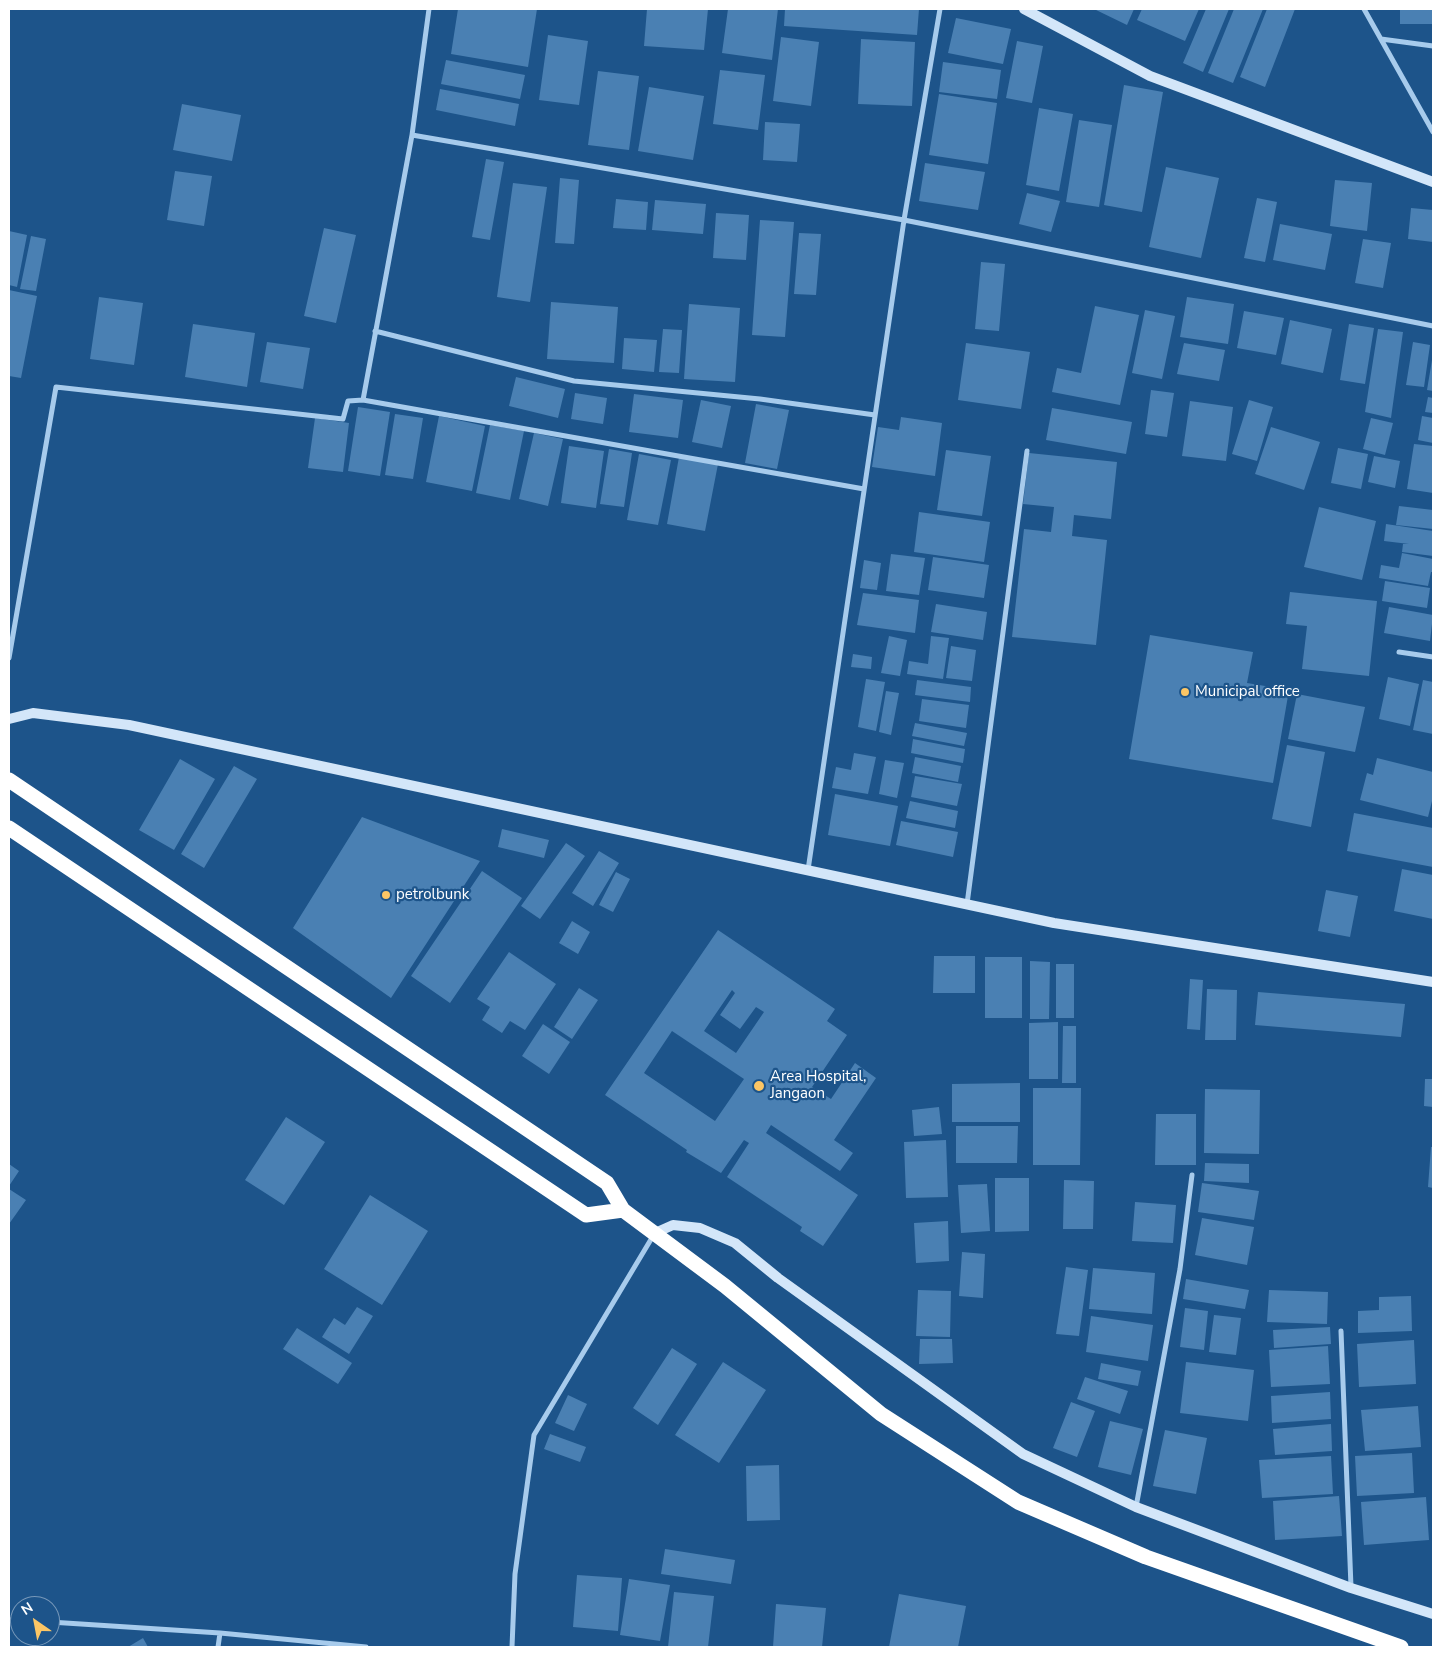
<!DOCTYPE html>
<html>
<head>
<meta charset="utf-8">
<style>
  body { margin:0 }
  #map { position:relative; width:1442px; height:1656px; overflow:hidden; background:#1d548a; font-family:"Nunito Sans",sans-serif }
  canvas { display:block }
  .frame { position:absolute; inset:0; border:10px solid #fff; pointer-events:none }
  .north { position:absolute; left:10px; top:1596px; width:50px; height:50px; box-sizing:border-box; background:#1d548a; border:1px solid #7798b9; border-radius:50%; rotate:327deg; font-size:14px; font-weight:700; line-height:20px; text-align:center; color:#fff }
  .north::after { content:''; display:block; margin:auto; width:18px; height:22px; background:#fcc665; clip-path:polygon(50% 0,100% 100%,50% 72%,0 100%) }
</style>
</head>
<body>
<div id="map">
<canvas width="1442" height="1656"></canvas>
<div class="frame"></div>
<div class="north">N</div>
</div>
<script>
const context = document.querySelector('canvas').getContext('2d');
context.lineJoin = 'round';
function fill(path, color) { context.fillStyle = color; context.fill(path, 'evenodd'); }
const toPath = rows => new Path2D(rows.map(r => 'M' + r).join(''));
function stroke(path, color, width, dash) { context.strokeStyle = color; context.lineWidth = width; context.lineCap = dash ? 'butt' : 'round'; context.setLineDash(dash || []); context.stroke(path); }
function label(font, color, halo, rows, align = 'center') {
  context.font = font + ' "Nunito Sans",sans-serif'; context.lineWidth = 4.5; context.setLineDash([]); context.textBaseline = 'middle'; context.strokeStyle = halo; context.fillStyle = color; for (const [text, x, y, turn = 0] of rows) {
    context.save(); context.translate(x, y); context.rotate((+turn || 0) * Math.PI / 180); context.textAlign = isNaN(turn) ? turn : align; if (halo) context.strokeText(text, 0, 0); context.fillText(text, 0, 0); context.restore();
  }
}
const building = toPath([
  [458,9,537,9,528,67,451,54],
  [647,9,708,9,704,50,644,46],
  [728,9,778,9,772,60,722,53],
  [785,9,919,9,917,35,784,26],
  [1094,9,1134,9,1127,25],
  [1142,9,1199,9,1185,41,1137,20],
  [1206,9,1229,9,1203,72,1183,63],
  [1234,9,1263,9,1233,83,1208,73],
  [1267,9,1295,9,1265,87,1240,77],
  [1400,9,1433,9,1433,24,1400,24],
  [956,18,1011,29,1003,64,948,53],
  [548,35,588,41,579,105,539,100],
  [781,37,819,42,811,106,773,101],
  [861,39,915,42,912,106,858,104],
  [1017,41,1043,46,1032,103,1006,98],
  [446,60,525,75,520,99,441,84],
  [943,62,1001,70,997,99,939,92],
  [720,70,765,75,758,130,713,124],
  [598,71,639,76,629,150,588,145],
  [1124,85,1163,92,1142,212,1104,205],
  [649,87,704,96,693,160,638,151],
  [440,89,519,104,515,126,436,110],
  [939,94,997,103,988,164,929,155],
  [182,104,241,115,232,161,173,150],
  [1039,108,1073,114,1059,191,1026,185],
  [1079,120,1112,125,1099,207,1066,202],
  [765,122,800,124,797,162,763,160],
  [486,159,504,162,490,240,472,237],
  [925,163,985,172,978,210,919,201],
  [1166,167,1219,178,1201,258,1149,247],
  [175,171,212,176,204,226,167,220],
  [560,178,579,180,574,244,555,243],
  [1335,180,1372,183,1367,231,1330,226],
  [513,183,547,187,530,302,497,297],
  [1027,193,1060,201,1051,232,1019,224],
  [1257,198,1277,202,1265,262,1244,258],
  [616,199,648,202,646,230,613,228],
  [655,200,706,204,703,234,652,230],
  [1411,208,1433,210,1433,242,1408,239],
  [716,213,749,215,746,260,713,258],
  [760,220,794,222,785,337,752,335],
  [1280,224,1332,234,1325,270,1273,260],
  [324,228,356,235,336,323,304,316],
  [9,231,27,235,17,287,9,285],
  [799,233,821,234,816,295,794,294],
  [31,236,46,239,36,291,20,289],
  [1363,239,1391,243,1383,288,1355,283],
  [981,262,1005,264,999,331,975,329],
  [9,290,37,296,21,378,9,376],
  [99,297,143,303,134,365,90,359],
  [1187,297,1234,304,1228,344,1180,337],
  [551,302,618,307,614,363,547,359],
  [689,304,740,308,735,382,684,379],
  [1095,306,1139,315,1120,405,1052,392,1057,368,1081,373],
  [1145,310,1175,316,1162,379,1132,373],
  [1244,311,1284,318,1276,355,1237,348],
  [1290,320,1332,329,1323,373,1281,364],
  [193,324,255,333,247,387,185,377],
  [1349,324,1374,328,1365,384,1340,380],
  [663,329,682,330,679,373,659,372],
  [1378,329,1403,332,1391,418,1365,412],
  [624,338,657,340,654,372,622,369],
  [267,342,310,348,303,389,260,382],
  [1413,342,1430,345,1424,387,1406,385],
  [966,343,1030,352,1021,409,958,400],
  [1184,343,1225,350,1219,381,1177,374],
  [1432,360,1433,360,1433,391,1427,390],
  [516,377,565,389,558,418,509,406],
  [1151,390,1174,393,1167,437,1145,434],
  [575,393,607,398,603,424,571,419],
  [634,394,683,400,678,438,629,432],
  [1428,397,1433,398,1433,413,1425,412],
  [701,400,731,406,722,448,692,442],
  [1249,400,1273,407,1257,461,1232,454],
  [1190,401,1233,407,1226,461,1182,456],
  [756,404,789,410,777,469,745,463],
  [358,407,390,412,380,476,348,471],
  [1052,408,1132,422,1126,454,1046,440],
  [395,414,423,418,413,479,385,475],
  [439,416,485,426,472,491,426,482],
  [1422,416,1433,418,1433,443,1418,440],
  [901,417,942,423,935,476,872,467,878,427,899,430],
  [315,418,349,423,343,472,308,468],
  [1371,418,1393,423,1385,455,1363,449],
  [490,425,524,431,510,500,476,493],
  [1271,427,1320,442,1304,490,1255,474],
  [534,433,563,439,548,506,519,499],
  [1414,444,1433,446,1433,493,1407,489],
  [569,446,604,451,596,508,561,503],
  [1338,448,1368,454,1361,489,1331,483],
  [609,449,632,453,624,507,600,504],
  [946,450,991,456,982,516,937,510],
  [1029,453,1117,462,1111,519,1074,515,1072,536,1107,540,1096,645,1012,637,1024,529,1051,532,1054,507,1023,504],
  [639,454,671,460,658,525,627,520],
  [1374,456,1400,461,1395,488,1368,482],
  [679,457,718,464,705,531,667,524],
  [1399,506,1433,510,1433,529,1396,525],
  [1319,507,1376,521,1362,580,1304,567],
  [919,512,990,522,984,562,914,552],
  [1386,524,1433,531,1433,556,1402,552,1403,544,1409,544,1384,541],
  [1402,553,1433,559,1433,572,1431,572,1428,586,1379,578,1381,565,1399,568],
  [891,554,925,558,919,595,886,591],
  [933,557,989,565,984,598,928,590],
  [864,560,881,563,877,590,860,588],
  [1385,581,1430,588,1427,608,1382,601],
  [1290,592,1377,601,1369,676,1302,669,1307,626,1286,624],
  [863,593,919,600,915,633,857,625],
  [936,604,987,612,983,640,931,632],
  [1389,607,1433,615,1430,641,1384,633],
  [1150,635,1253,652,1247,683,1289,690,1273,783,1129,759],
  [889,636,907,640,900,676,881,673],
  [931,636,949,638,943,679,907,674,909,661,928,664],
  [951,646,976,650,972,681,946,678],
  [853,654,872,657,871,669,851,667],
  [1388,677,1419,684,1410,726,1379,719],
  [866,679,885,682,876,731,858,727],
  [917,680,971,687,970,702,915,695],
  [1423,680,1433,682,1433,734,1413,730],
  [886,691,899,693,891,735,879,732],
  [1297,694,1365,707,1355,752,1288,739],
  [922,699,969,705,966,728,919,721],
  [915,723,967,733,964,746,912,736],
  [913,739,965,749,963,763,911,753],
  [1287,745,1325,752,1311,827,1272,819],
  [854,753,876,757,868,794,832,788,836,767,851,770],
  [915,757,961,766,958,782,912,773],
  [1377,758,1433,772,1433,797,1428,817,1360,800,1367,773,1373,775],
  [180,759,215,779,174,850,139,830],
  [885,760,904,763,897,798,879,794],
  [234,766,257,779,204,868,181,854],
  [915,776,962,784,957,806,911,797],
  [835,794,898,806,890,846,828,835],
  [910,801,958,811,955,828,906,818],
  [1354,813,1433,828,1433,867,1347,851],
  [362,817,480,861,391,998,293,928],
  [901,821,958,832,953,857,896,845],
  [502,829,549,840,544,858,498,847],
  [566,843,585,856,540,919,521,906],
  [599,851,619,863,593,906,572,893],
  [1402,869,1433,875,1433,919,1394,911],
  [482,871,522,898,450,1003,411,976],
  [616,872,630,879,613,912,599,905],
  [1326,890,1358,896,1350,937,1318,931],
  [572,921,590,932,578,954,559,943],
  [718,930,835,1009,827,1021,847,1035,812,1087,831,1099,855,1063,876,1078,834,1140,853,1153,840,1171,771,1125,766,1133,858,1195,823,1246,800,1231,802,1227,727,1177,749,1143,744,1140,721,1173,686,1152,687,1150,605,1095],
  [732,990,735,993,720,1015,740,1029,756,1007,764,1012,736,1053,704,1031],
  [672,1031,744,1079,715,1121,644,1073],
  [509,952,556,984,525,1030,510,1021,502,1033,482,1020,490,1007,477,999],
  [934,956,975,956,975,993,933,993],
  [985,957,1022,957,1022,1018,985,1018],
  [1030,961,1050,962,1049,1019,1030,1019],
  [1056,964,1074,964,1074,1018,1056,1018],
  [1190,979,1203,980,1200,1030,1187,1029],
  [579,988,598,1000,572,1039,554,1027],
  [1207,989,1237,990,1236,1040,1205,1040],
  [1258,992,1405,1004,1401,1037,1255,1025],
  [1058,1022,1058,1079,1029,1079,1029,1023],
  [543,1024,570,1042,549,1074,522,1056],
  [1063,1026,1076,1026,1076,1083,1062,1083],
  [1425,1079,1433,1079,1433,1107,1424,1106],
  [1020,1083,1020,1122,952,1122,952,1084],
  [1033,1088,1081,1088,1080,1165,1033,1165],
  [1205,1089,1260,1090,1259,1154,1204,1153],
  [939,1107,942,1134,914,1136,912,1110],
  [1156,1114,1196,1114,1196,1165,1155,1165],
  [286,1117,325,1142,284,1205,245,1180],
  [956,1126,1018,1126,1017,1163,956,1163],
  [946,1140,948,1197,906,1198,904,1142],
  [1431,1147,1433,1147,1433,1188,1428,1187],
  [1205,1163,1249,1164,1249,1183,1204,1181],
  [9,1164,19,1171,9,1186],
  [995,1178,1029,1178,1029,1231,995,1232],
  [1064,1180,1094,1181,1093,1229,1063,1229],
  [1202,1183,1259,1191,1254,1220,1198,1212],
  [987,1184,990,1231,961,1233,958,1185],
  [9,1189,26,1200,9,1224],
  [370,1195,428,1231,382,1305,324,1269],
  [1135,1202,1176,1205,1173,1243,1132,1241],
  [1202,1218,1254,1227,1247,1265,1195,1255],
  [948,1221,949,1261,916,1263,914,1223],
  [962,1252,985,1254,983,1298,959,1296],
  [1066,1267,1088,1270,1079,1336,1056,1334],
  [1093,1268,1155,1273,1152,1314,1089,1309],
  [1186,1279,1249,1290,1245,1309,1183,1299],
  [918,1290,951,1291,950,1337,916,1336],
  [1269,1290,1328,1292,1327,1324,1267,1322],
  [1411,1296,1412,1331,1358,1333,1358,1311,1379,1310,1379,1297],
  [357,1307,373,1316,349,1354,322,1337,334,1318,345,1325],
  [1185,1308,1208,1311,1204,1350,1180,1347],
  [1214,1315,1241,1318,1236,1355,1209,1352],
  [1091,1316,1153,1325,1148,1361,1086,1352],
  [1330,1327,1331,1344,1274,1348,1273,1330],
  [297,1328,352,1363,338,1384,283,1349],
  [920,1339,952,1339,953,1363,919,1364],
  [1414,1340,1416,1384,1359,1387,1357,1344],
  [1328,1346,1330,1384,1271,1387,1269,1350],
  [672,1348,697,1364,658,1425,633,1408],
  [723,1362,766,1390,719,1463,675,1435],
  [1186,1362,1254,1370,1248,1421,1180,1413],
  [1101,1363,1141,1371,1138,1386,1098,1379],
  [1085,1377,1128,1391,1120,1414,1077,1399],
  [1330,1392,1331,1419,1272,1423,1271,1396],
  [568,1395,587,1404,574,1431,555,1423],
  [1071,1402,1095,1411,1077,1457,1053,1448],
  [1418,1406,1421,1447,1365,1451,1361,1410],
  [1110,1421,1143,1429,1131,1475,1098,1467],
  [1331,1424,1332,1451,1275,1455,1273,1429],
  [1165,1430,1207,1438,1196,1494,1153,1486],
  [550,1434,586,1447,580,1462,544,1449],
  [1412,1453,1414,1493,1357,1496,1355,1456],
  [1331,1456,1333,1494,1262,1498,1259,1460],
  [779,1465,780,1520,747,1521,746,1466],
  [1339,1496,1342,1536,1275,1540,1273,1501],
  [1426,1497,1429,1540,1364,1545,1361,1502],
  [665,1549,735,1560,731,1584,661,1574],
  [577,1575,622,1578,618,1631,573,1627],
  [629,1579,670,1585,660,1641,620,1635],
  [674,1592,714,1596,708,1647,668,1647],
  [899,1594,966,1606,958,1647,889,1647],
  [776,1604,826,1608,822,1647,773,1647],
  [143,1638,148,1647,128,1647]
]);
const street = toPath([
  [1364,9,1433,132],
  [1381,39,1433,46],
  [412,135,429,9],
  [375,331,574,381,760,399,875,415],
  [864,489,363,400,412,135,904,220,940,9],
  [1399,652,1433,657],
  [9,658,56,387,343,419,348,401,363,400],
  [808,870,904,220,1433,326],
  [967,904,1027,451],
  [1341,1331,1351,1587],
  [1136,1507,1180,1269,1192,1175],
  [9,1620,20,1620],
  [50,1622,220,1633,218,1647],
  [220,1633,366,1647],
  [512,1647,515,1574,534,1435,653,1236]
]);
const secondary = toPath([
  [1024,9,1150,76,1433,182],
  [9,719,33,713,129,725,1054,923,1433,982],
  [655,1233,673,1225,700,1228,735,1243,778,1278,1023,1454,1136,1507,1351,1588,1433,1614]
]);
const highway = toPath([
  [9,780,607,1183,623,1210,725,1286,881,1414,1018,1502,1146,1557,1401,1647],
  [9,828,586,1215,623,1210]
]);
const markers = [
  [1185,692,5,"#fcc665"],
  [386,895,5,"#fcc665"],
  [759,1086,6,"#fcc665"]
];
const poiNames = [
  ["Municipal office",1195,692],
  ["petrolbunk",396,895],
  ["Area Hospital,",770,1077],
  ["Jangaon",770,1094]
];
fill(building, '#4a80b3');
stroke(street, '#a7cbec', 5);
stroke(secondary, '#d3e6f9', 10);
stroke(highway, '#fff', 15);
for (const [x, y, r, color] of markers) { const dot = new Path2D(); dot.arc(x, y, r, 0, 2 * Math.PI); context.fillStyle = color; context.fill(dot); stroke(dot, '#1d548a', 2); }
label('15px', '#fff', '#1d548a', poiNames, 'left');
</script>
</body>
</html>
